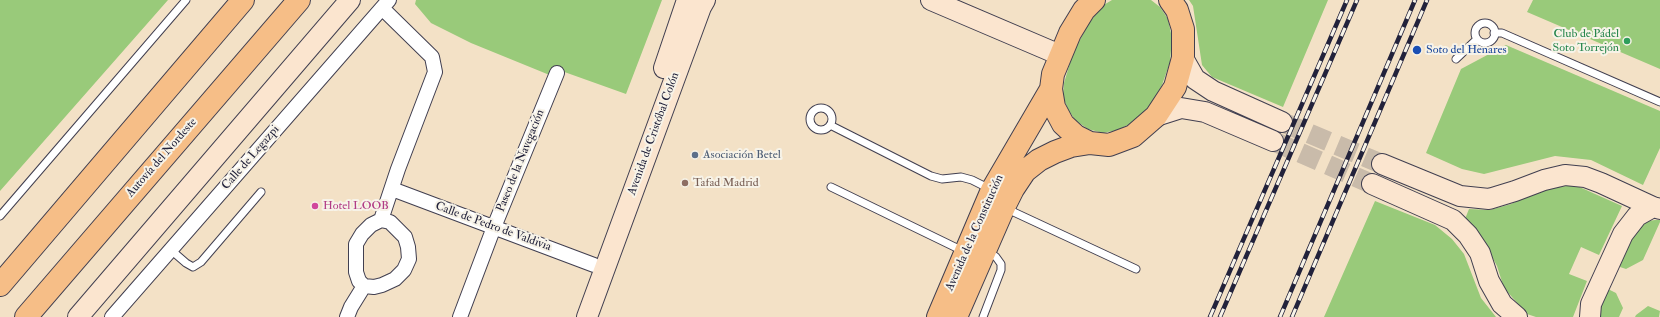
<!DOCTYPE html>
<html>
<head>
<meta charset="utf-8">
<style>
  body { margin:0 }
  canvas { display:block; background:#f3e1c6 }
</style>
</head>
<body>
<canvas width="1660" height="317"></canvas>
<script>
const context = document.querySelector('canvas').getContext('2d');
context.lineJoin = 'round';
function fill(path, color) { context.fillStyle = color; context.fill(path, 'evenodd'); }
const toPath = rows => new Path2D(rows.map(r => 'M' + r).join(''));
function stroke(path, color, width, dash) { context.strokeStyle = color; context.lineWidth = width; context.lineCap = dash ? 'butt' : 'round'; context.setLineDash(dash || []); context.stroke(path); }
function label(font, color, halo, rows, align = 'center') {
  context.font = font + ' "IM FELL Double Pica",serif'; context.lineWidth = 4; context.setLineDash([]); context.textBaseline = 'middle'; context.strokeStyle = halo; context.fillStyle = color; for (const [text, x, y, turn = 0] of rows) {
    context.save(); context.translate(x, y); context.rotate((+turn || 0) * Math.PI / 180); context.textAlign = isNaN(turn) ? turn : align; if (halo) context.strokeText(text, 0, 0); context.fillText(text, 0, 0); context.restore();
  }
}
const green = toPath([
  [0,0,168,0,0,191],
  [416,0,662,0,626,94,556,69,552,76,471,43,431,23,415,4],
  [1112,0,1151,0,1160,7,1168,19,1172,38,1170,62,1162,85,1153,101,1141,116,1130,124,1117,130,1103,133,1088,129,1075,120,1068,109,1063,97,1064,83,1073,53,1089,23,1102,6],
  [1189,0,1328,0,1283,107,1212,77,1202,65,1193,6],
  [1533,0,1660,0,1660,69,1527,12],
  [1506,45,1660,111,1660,148,1643,185,1591,160,1555,156,1484,174,1462,169,1426,153,1461,69],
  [1575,185,1622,206,1599,255,1581,247,1569,274,1587,281,1573,317,1536,317,1527,314,1504,288,1497,266,1480,235,1465,219,1469,209,1490,210,1511,204,1542,189],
  [1375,201,1435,225,1452,239,1464,254,1481,298,1496,317,1324,317],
  [1655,220,1660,220,1660,222,1643,260,1626,269,1617,266,1636,228,1648,221],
  [1606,288,1616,293,1623,308,1619,317,1597,317],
  [1648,306,1660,311,1659,317,1635,317,1636,315]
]);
const secondaryTunnel = toPath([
  [1282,122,1382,164],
  [1273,141,1372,184]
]);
const lane = toPath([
  '1475 33a10 10 0 1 1 20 0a10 10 0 1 1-20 0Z',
  [1494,33,1502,33,1660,102],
  [1456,59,1477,39],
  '810 119a11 11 0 1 1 22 0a11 11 0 1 1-22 0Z',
  [830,125,931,176,942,179,961,177,972,180,990,189],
  [831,187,963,251],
  [1005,208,1136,269],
  [0,216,186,0],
  [171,250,186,263,193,267,201,262,261,192],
  [983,317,1001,270,1001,264,996,257,987,251]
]);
const street = toPath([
  [392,189,594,265],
  [381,220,390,222,405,237,408,247,409,259,404,270,395,279,382,285,374,287,364,286,359,281,356,272,356,244,362,234,371,225,381,220,398,169,435,72,432,57,382,8],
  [112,317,389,0],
  [347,317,351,307,364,286],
  [460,317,494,227,557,73]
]);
const secondary = toPath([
  [931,0,1060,55],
  [1183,58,1195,79,1213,91,1282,122],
  [664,68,687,0],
  [1156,116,1181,108,1205,112,1273,141],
  [1382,164,1460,196,1489,199,1515,191,1544,180,1565,175,1585,177,1601,183,1653,207,1660,209],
  [1372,184,1453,220,1468,235,1480,253,1489,281,1502,304,1517,317],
  [78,317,350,0],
  [587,317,701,7,705,0],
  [1590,317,1591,304,1623,234,1637,216,1653,207]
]);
const primary = toPath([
  [1094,0,1084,10,1070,33,1053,74,1051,89,1054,107,1063,124,1076,136,1090,143,1109,145,1133,136,1156,116,1175,87,1183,58,1183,29,1177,10,1170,0],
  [938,317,992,190,1051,89],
  [956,317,1004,207,1013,189,1025,171,1039,160,1055,152,1071,146,1090,143]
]);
const highway = toPath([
  [0,285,243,0],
  [26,317,299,0]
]);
const rail = toPath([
  [1210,317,1347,0],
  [1220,317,1357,0],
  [1280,317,1415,0],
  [1292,317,1427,0]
]);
const markers = [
  [1627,41,4,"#2e9e5b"],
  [1417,50,5,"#1a4fb4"],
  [695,155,4,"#5c6f8a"],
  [685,183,4,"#8d6e63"],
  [315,206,4,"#d1479c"]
];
const leisureNames = [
  ["Club de Pádel",1619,34],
  ["Soto Torrejón",1619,48]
];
const transitNames = [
  ["Soto del Henares",1426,50]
];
const streetNames = [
  ["Avenida de Cristóbal Colón",654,134,-70],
  ["Autovía del Nordeste",162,158,-49],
  ["Calle de Legazpi",251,158,-49],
  ["Paseo de la Navegación",521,161,-68],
  ["Calle de Pedro de Valdivia",493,227,20],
  ["Avenida de la Constitución",975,233,-66]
];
const serviceNames = [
  ["Asociación Betel",703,155]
];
const educationNames = [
  ["Tafad Madrid",693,183]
];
const hotelNames = [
  ["Hotel LOOB",323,206]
];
fill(green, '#99ca7a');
stroke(secondaryTunnel, '#c9bbaa', 20, [20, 10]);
stroke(lane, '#413f50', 9);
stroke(street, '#413f50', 16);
stroke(secondary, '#413f50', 22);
stroke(primary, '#413f50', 24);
stroke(highway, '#413f50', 24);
stroke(lane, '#fff', 7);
stroke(street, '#fff', 14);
stroke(secondary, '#fbe5cf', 20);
stroke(primary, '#f6be87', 22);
stroke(highway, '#f6be87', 22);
stroke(rail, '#22223b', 4.5);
stroke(rail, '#f7f3e8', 3, [9]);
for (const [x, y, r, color] of markers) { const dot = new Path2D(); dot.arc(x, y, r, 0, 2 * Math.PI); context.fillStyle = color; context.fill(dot); stroke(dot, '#f7f3e8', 1.5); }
label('12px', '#27864d', '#f7f3e8', leisureNames, 'right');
label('12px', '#164399', '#f7f3e8', transitNames, 'left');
label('12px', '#22223b', '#f7f3e8', streetNames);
label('12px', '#4e5e75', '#f7f3e8', serviceNames, 'left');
label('12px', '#785e54', '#f7f3e8', educationNames, 'left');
label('12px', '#b23c85', '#f7f3e8', hotelNames, 'left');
</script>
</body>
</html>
